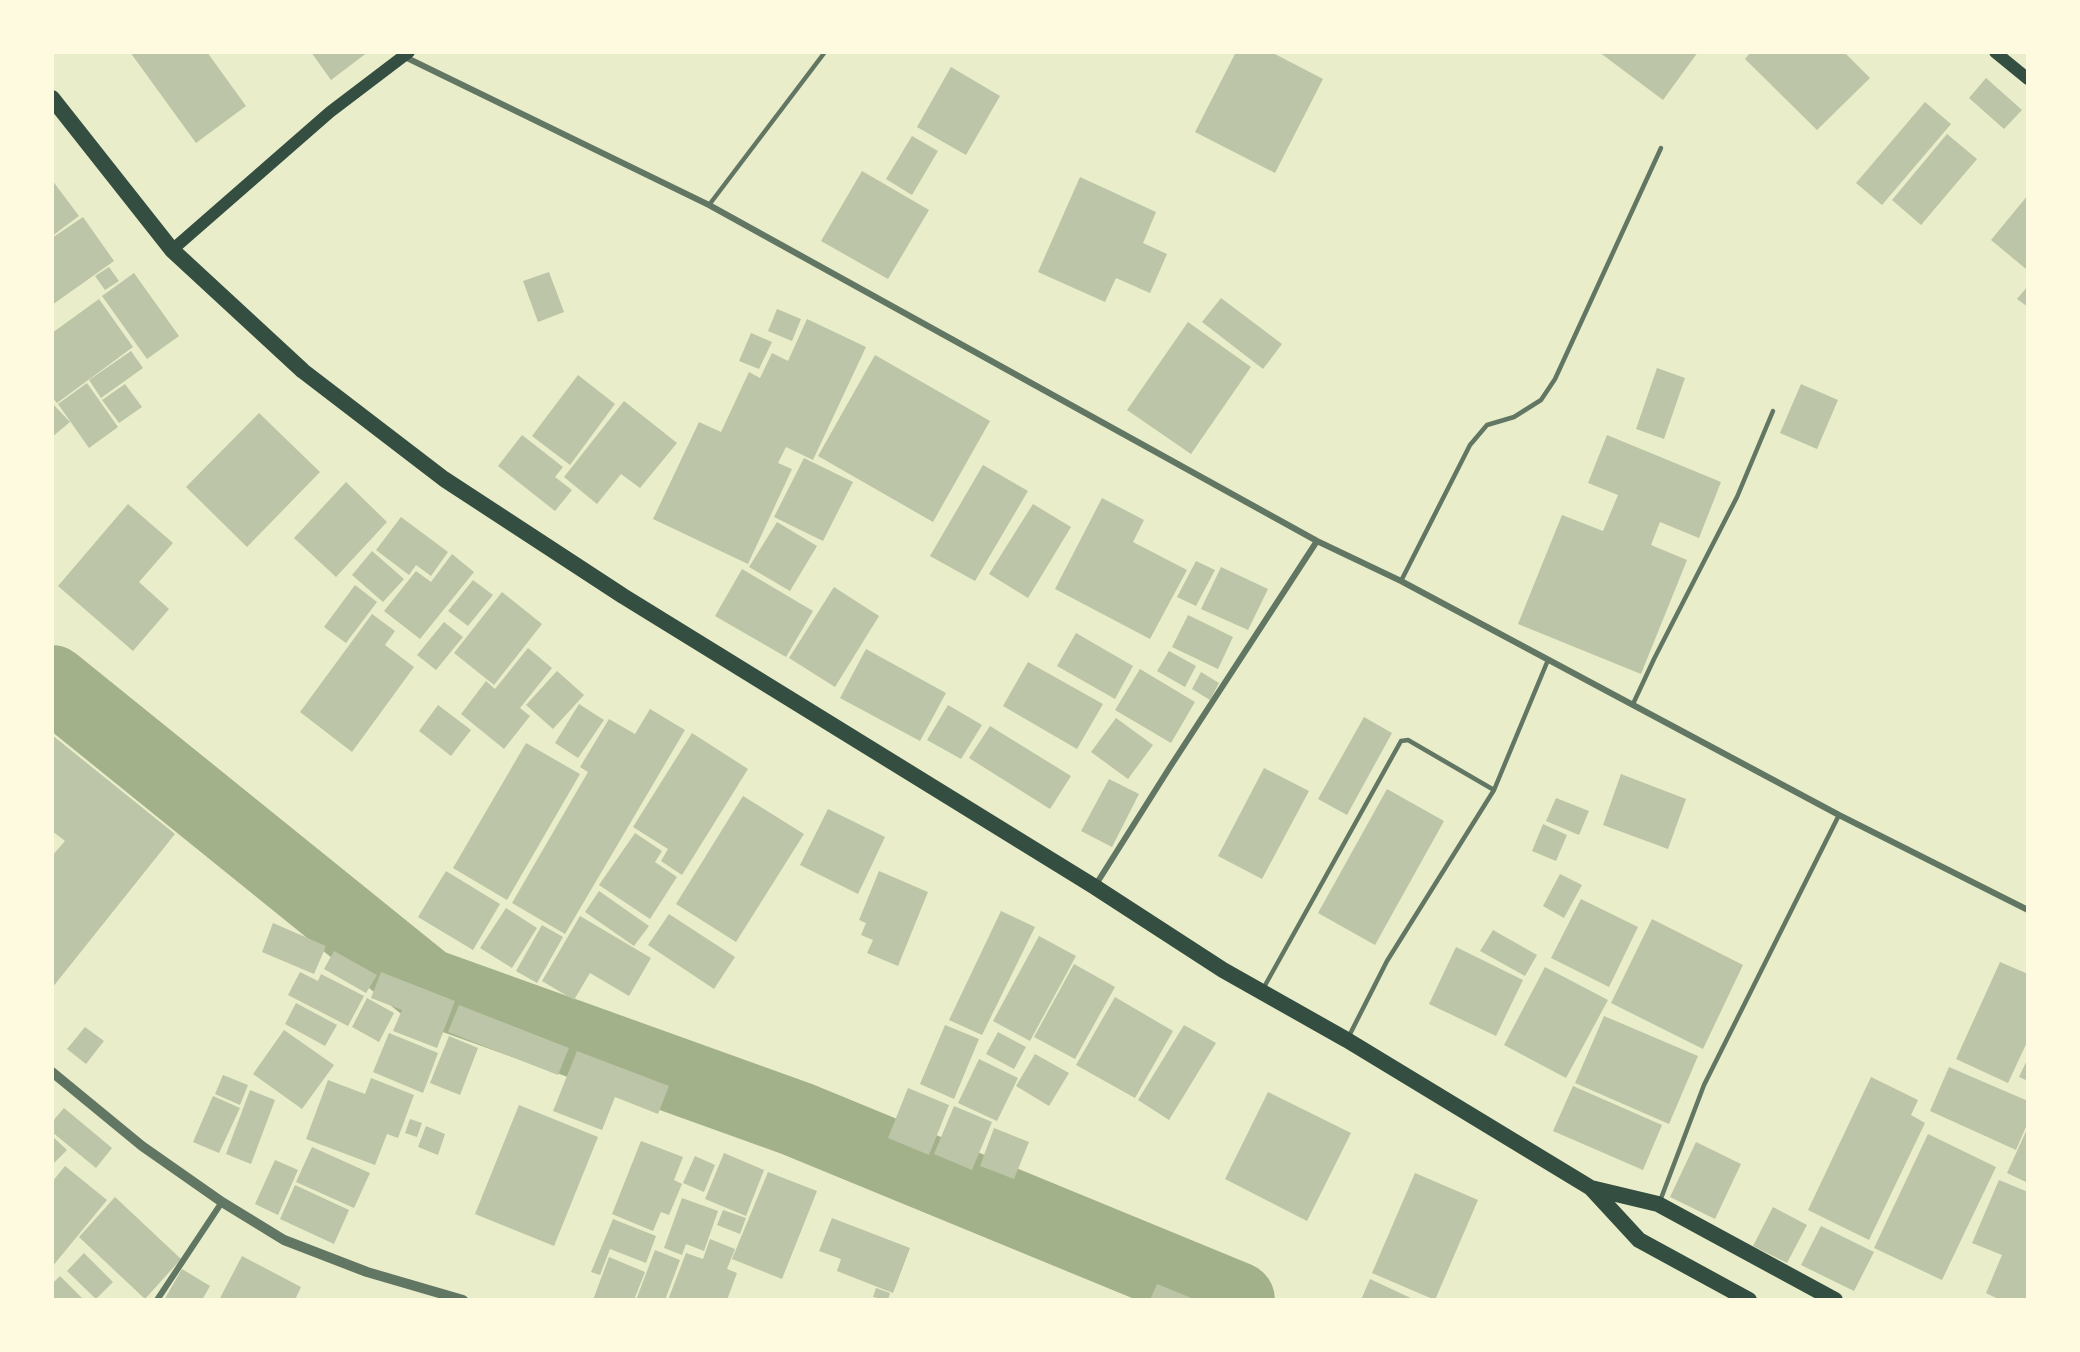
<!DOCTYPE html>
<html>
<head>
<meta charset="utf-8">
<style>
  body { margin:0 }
  #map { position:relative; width:2080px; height:1352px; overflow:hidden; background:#e9edc9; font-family:Rubik,sans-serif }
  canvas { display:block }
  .frame { position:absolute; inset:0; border:54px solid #fefae0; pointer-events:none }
</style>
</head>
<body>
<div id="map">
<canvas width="2080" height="1352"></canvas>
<div class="frame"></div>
</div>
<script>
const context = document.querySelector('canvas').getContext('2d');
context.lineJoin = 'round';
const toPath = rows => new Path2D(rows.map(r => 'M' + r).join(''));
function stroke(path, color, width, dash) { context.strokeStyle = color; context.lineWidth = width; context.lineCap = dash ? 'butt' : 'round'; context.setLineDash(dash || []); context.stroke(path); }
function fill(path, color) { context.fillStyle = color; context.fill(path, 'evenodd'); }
const river = toPath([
  [52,683,427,986,797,1119,1237,1300]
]);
const building = toPath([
  [130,52,207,52,246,106,196,143],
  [311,52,368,52,331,80],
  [1236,52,1271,52,1323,79,1275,173,1195,132],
  [1599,52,1698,52,1663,100],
  [1751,52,1844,52,1870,78,1817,130,1745,59],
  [951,67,1000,96,966,155,917,127],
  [1986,78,2022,110,2004,129,1969,98],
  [1925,102,1951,124,1882,205,1856,183],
  [1947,134,1977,159,1921,225,1892,200],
  [912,136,938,151,912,195,886,179],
  [862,171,929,210,888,279,821,241],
  [1080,177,1156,212,1143,243,1167,254,1150,293,1116,278,1105,302,1038,272],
  [52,180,79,216,52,236],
  [2028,195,2028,268,2026,269,1991,240],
  [83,217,114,261,52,305,52,238],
  [109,267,119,281,105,290,95,276],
  [549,272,564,312,538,322,523,281],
  [134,273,179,336,147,359,102,296],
  [2028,286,2028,307,2017,299],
  [1221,298,1282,344,1263,369,1202,322],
  [99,299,133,347,57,403,52,397,52,333],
  [777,309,801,319,792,341,768,331],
  [807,319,866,347,813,460,786,447,778,463,792,469,748,564,653,519,699,422,721,432,749,372,760,378,772,353,788,361],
  [1188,322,1251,367,1191,454,1127,410],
  [751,333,772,342,759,369,739,361],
  [131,351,143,368,101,398,89,380],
  [875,355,990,421,933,522,818,456],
  [1657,368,1685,378,1664,439,1636,429],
  [578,375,615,404,570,465,532,436],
  [87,383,118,427,89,448,58,404],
  [125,384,142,407,119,423,102,400],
  [1801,384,1838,400,1817,449,1780,433],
  [624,401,677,443,640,488,621,474,597,504,564,477],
  [52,403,70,422,52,437],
  [259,413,320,472,247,547,186,487],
  [522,435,563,467,555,477,572,490,555,511,498,466],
  [1607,435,1721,482,1699,538,1660,522,1651,545,1687,560,1641,674,1518,624,1562,515,1603,531,1618,495,1588,483],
  [804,458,853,482,823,541,774,517],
  [983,465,1028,491,975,581,930,556],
  [346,482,387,522,336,577,294,538],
  [1102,498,1144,520,1133,542,1187,570,1150,639,1055,589],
  [128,504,173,543,139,582,169,609,133,651,58,586],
  [1033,504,1071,527,1028,598,989,574],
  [401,517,448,552,431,576,416,565,409,575,376,550],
  [777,522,817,546,790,591,749,567],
  [372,551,404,579,383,602,352,575],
  [452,554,474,572,420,639,384,611,416,571,431,582],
  [1196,561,1215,570,1196,606,1177,597],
  [1221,567,1268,589,1248,630,1201,609],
  [742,569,813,611,786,657,715,616],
  [473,580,493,595,468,626,448,611],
  [355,585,377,602,346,643,324,627],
  [834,587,879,616,835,687,789,658],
  [502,592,542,624,494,685,454,653],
  [372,614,395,631,385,645,414,667,352,752,300,712],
  [1188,615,1233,637,1218,669,1172,647],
  [444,622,463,637,436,670,417,655],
  [1076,633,1133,666,1115,699,1057,666],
  [528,648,552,668,520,708,530,716,504,749,461,714,486,681,495,689],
  [866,649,946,693,920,741,840,698],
  [1169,651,1196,666,1185,687,1157,671],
  [1028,662,1103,704,1077,749,1003,706],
  [1140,669,1195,702,1171,743,1115,710],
  [557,671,584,695,553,729,526,705],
  [1201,672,1219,683,1210,700,1192,689],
  [579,704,604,720,578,758,555,743],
  [438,705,471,730,451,756,419,731],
  [948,705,982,725,961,759,927,740],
  [650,709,685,730,565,934,512,903,588,772,580,767,609,719,635,734],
  [1364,717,1392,733,1347,815,1318,799],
  [1116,718,1153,745,1128,779,1091,752],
  [990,726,1071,776,1050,809,969,758],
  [692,733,748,769,682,875,661,861,668,849,633,827],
  [52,735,175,834,52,988,52,856,65,841,52,831],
  [526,743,580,774,507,900,453,868],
  [1264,768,1309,791,1262,879,1218,856],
  [1621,774,1686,799,1668,849,1603,825],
  [1109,779,1139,794,1112,847,1081,831],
  [1387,789,1444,821,1375,945,1318,913],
  [743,796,804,834,736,942,676,904],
  [1556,798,1589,811,1579,835,1546,821],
  [828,809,885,837,858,894,800,865],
  [1543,824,1567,835,1556,861,1532,851],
  [635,833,662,851,655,862,677,877,650,919,599,885],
  [446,871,500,904,473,950,418,917],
  [879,871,928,892,898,966,867,953,873,940,861,935,866,923,859,920],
  [1560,874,1582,885,1564,918,1543,906],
  [599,891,649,926,634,946,585,912],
  [1581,899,1638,927,1609,987,1551,958],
  [506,908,537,928,512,968,480,948],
  [1001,911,1035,927,982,1035,949,1020],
  [669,914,735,957,714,989,648,945],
  [580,916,651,958,629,996,590,973,574,1000,542,981],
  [1652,919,1743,965,1703,1049,1611,1003],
  [273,923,326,946,314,974,262,952],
  [542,925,563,937,537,983,516,971],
  [1493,930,1537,955,1525,976,1480,951],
  [1039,936,1076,956,1030,1041,993,1021],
  [1456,947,1523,980,1496,1036,1429,1004],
  [334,951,377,975,366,993,324,969],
  [2000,962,2028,974,2028,1040,2008,1083,1956,1059],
  [1074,964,1115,987,1075,1059,1034,1037],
  [1545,967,1608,1000,1566,1078,1504,1045],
  [300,972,318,981,321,974,364,996,348,1026,288,995],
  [381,972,455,1001,437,1048,393,1031,402,1010,371,998],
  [1115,997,1173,1031,1135,1098,1076,1065],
  [367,998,394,1013,379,1042,352,1027],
  [296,1003,337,1025,325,1046,285,1024],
  [459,1005,569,1048,558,1075,448,1032],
  [1604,1016,1698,1056,1669,1124,1575,1083],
  [945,1025,979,1039,954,1099,920,1084],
  [1184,1025,1216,1043,1169,1120,1138,1100],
  [85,1027,104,1041,86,1064,67,1049],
  [284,1030,334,1065,302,1109,253,1074],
  [998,1032,1026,1047,1014,1069,986,1054],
  [389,1033,438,1053,423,1093,373,1072],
  [449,1036,478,1048,460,1095,430,1083],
  [577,1051,669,1086,658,1114,615,1097,602,1130,553,1111],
  [1035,1054,1069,1073,1049,1106,1016,1086],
  [2028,1058,2028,1081,2019,1077],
  [979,1059,1018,1078,997,1121,958,1103],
  [1949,1067,2028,1101,2028,1122,2016,1150,1930,1111],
  [223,1075,248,1085,240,1105,215,1094],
  [1871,1077,1918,1100,1911,1115,1925,1123,1869,1240,1808,1210],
  [371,1078,414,1095,398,1138,387,1134,375,1165,306,1139,328,1080,365,1094],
  [1573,1086,1662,1125,1643,1170,1553,1131],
  [908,1088,949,1105,929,1155,888,1138],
  [250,1090,275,1100,251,1164,226,1154],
  [1268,1092,1351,1133,1307,1221,1225,1179],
  [213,1096,240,1108,219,1153,193,1142],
  [519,1105,598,1137,554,1246,475,1214],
  [954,1106,992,1122,972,1170,934,1154],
  [64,1108,112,1148,96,1168,52,1132,52,1122],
  [410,1119,422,1123,417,1137,405,1133],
  [426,1126,445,1134,438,1155,418,1147],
  [2028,1127,2028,1183,2007,1173],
  [994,1128,1029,1142,1014,1179,980,1166],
  [1928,1134,1996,1167,1942,1280,1874,1248],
  [52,1136,67,1150,52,1165],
  [641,1141,683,1157,674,1180,682,1184,669,1215,661,1212,653,1231,612,1214],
  [1696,1142,1741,1164,1715,1219,1670,1197],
  [312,1147,370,1173,354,1208,296,1182],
  [724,1153,764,1170,746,1216,705,1199],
  [695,1156,715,1165,704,1192,683,1183],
  [275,1160,298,1170,278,1215,255,1204],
  [65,1166,107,1200,52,1267,52,1182],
  [768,1172,817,1191,782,1279,732,1259],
  [1415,1173,1478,1200,1435,1300,1372,1273],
  [1999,1180,2028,1192,2028,1300,2000,1300,1986,1293,2002,1255,1972,1243],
  [295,1185,349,1210,334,1244,280,1219],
  [115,1197,181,1259,145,1299,79,1237],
  [682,1198,718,1211,704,1251,686,1244,682,1255,664,1248],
  [1773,1207,1807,1225,1787,1263,1753,1246],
  [723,1210,746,1218,740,1234,717,1225],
  [832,1218,910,1248,893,1293,837,1271,841,1259,819,1251],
  [613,1219,656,1236,646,1263,610,1249,600,1275,591,1272],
  [1821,1226,1874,1252,1854,1291,1801,1265],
  [710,1239,735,1249,727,1269,737,1273,727,1300,668,1300,686,1253,703,1259],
  [655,1250,680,1260,665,1300,636,1300],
  [84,1253,113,1282,96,1299,67,1271],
  [242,1256,301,1287,295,1300,219,1300],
  [609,1257,645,1272,634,1300,593,1300],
  [182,1269,210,1286,202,1300,164,1300],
  [60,1276,84,1300,52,1300,52,1284],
  [1370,1279,1415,1300,1361,1300],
  [1157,1284,1194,1299,1194,1300,1150,1300],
  [876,1288,890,1293,888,1300,873,1297]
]);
const service = toPath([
  [709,205,825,52],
  [1401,581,1470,445,1487,425,1514,417,1541,400,1555,379,1661,148],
  [1633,704,1654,659,1737,497,1773,411],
  [1263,989,1401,741,1408,740,1494,790],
  [1349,1036,1387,961,1494,790,1548,660],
  [1660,1201,1704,1085,1839,815]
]);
const minor = toPath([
  [405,57,709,205,1317,541,1401,581,1839,815,2028,910],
  [1095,886,1170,767,1317,541],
  [157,1300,222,1202]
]);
const tertiary = toPath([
  [52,1072,142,1146,222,1202,284,1240,367,1272,463,1300]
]);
const secondary = toPath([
  [1995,52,2028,79],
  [172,250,330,112,409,52]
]);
const trunk = toPath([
  [52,98,172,250,303,371,444,479,623,596,1095,887,1223,970,1347,1040,1591,1188,1639,1240,1749,1300],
  [1591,1188,1658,1204,1835,1300]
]);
stroke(river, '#a3b18a', 76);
fill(building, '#bcc5a7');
stroke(service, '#617663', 4.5);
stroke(minor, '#617663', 6);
stroke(tertiary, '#617663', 10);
stroke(secondary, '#344e41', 12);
stroke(trunk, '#344e41', 16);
</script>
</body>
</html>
